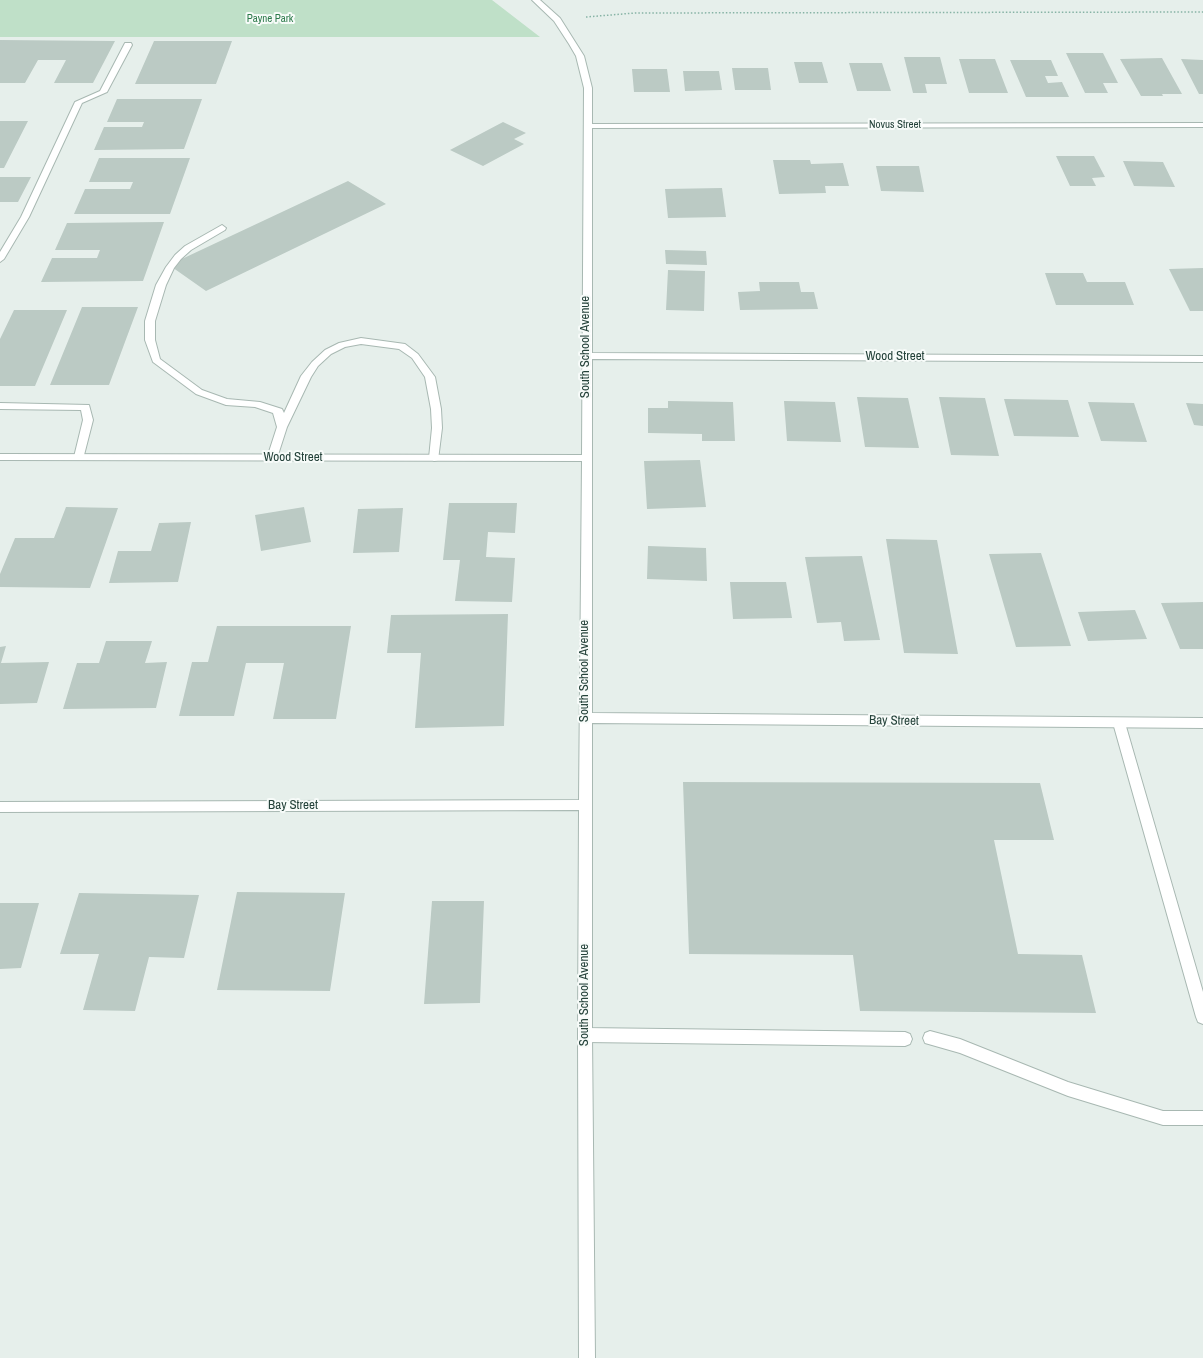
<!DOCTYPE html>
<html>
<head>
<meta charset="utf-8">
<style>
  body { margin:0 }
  canvas { display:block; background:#e6efeb }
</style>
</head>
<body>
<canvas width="1203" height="1358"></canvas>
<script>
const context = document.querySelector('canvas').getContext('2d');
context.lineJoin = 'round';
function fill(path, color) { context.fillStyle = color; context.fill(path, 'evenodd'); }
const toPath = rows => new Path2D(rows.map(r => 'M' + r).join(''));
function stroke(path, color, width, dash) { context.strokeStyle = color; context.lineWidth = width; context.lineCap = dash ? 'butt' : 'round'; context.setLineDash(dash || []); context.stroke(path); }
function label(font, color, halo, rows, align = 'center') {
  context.font = font + ' "Archivo Narrow",sans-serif'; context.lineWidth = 4; context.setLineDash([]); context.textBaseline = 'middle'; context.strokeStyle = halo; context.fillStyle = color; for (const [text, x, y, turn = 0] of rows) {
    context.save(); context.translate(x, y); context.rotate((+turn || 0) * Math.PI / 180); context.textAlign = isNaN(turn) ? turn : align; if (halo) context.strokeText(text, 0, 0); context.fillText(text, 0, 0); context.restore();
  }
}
const green = toPath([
  [0,0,492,0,540,37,0,37]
]);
const building = toPath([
  [0,40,115,41,93,83,54,83,66,60,38,60,25,83,0,83],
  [154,41,232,41,216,84,135,84],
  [1066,53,1103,53,1118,83,1103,83,1108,93,1085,93],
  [904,57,940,57,947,84,925,84,927,93,913,93],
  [1162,58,1182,94,1162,94,1163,96,1141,96,1120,59],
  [959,59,995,59,1008,93,969,93],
  [1181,59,1203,60,1203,94,1199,94],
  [1010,60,1051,60,1058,76,1045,76,1048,83,1062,82,1069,97,1026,97],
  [794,62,822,62,828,83,799,83],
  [849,63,882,63,891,91,857,91],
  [732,68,768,68,771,90,735,90],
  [632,69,667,69,670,92,634,92],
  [683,71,719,71,722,90,685,91],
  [117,99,202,99,184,149,94,150,104,127,142,127,144,122,107,122],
  [0,121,28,121,4,168,0,168],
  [503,122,526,133,514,139,524,144,483,166,450,150],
  [1056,156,1094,156,1105,177,1092,178,1096,186,1070,186],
  [99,158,190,158,170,214,74,214,85,189,130,189,133,182,89,182],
  [773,160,810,160,811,164,843,163,849,186,825,186,826,193,779,194],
  [1123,161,1163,162,1175,187,1134,186],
  [876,166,919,166,924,192,881,191],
  [0,177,31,177,18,202,0,202],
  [348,181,386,204,206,291,169,265],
  [722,188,726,217,668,218,665,189],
  [164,222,143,281,41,282,52,258,97,258,100,250,55,250,67,223],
  [665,250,706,251,707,265,666,264],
  [1203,268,1203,311,1190,311,1169,269],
  [668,270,705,271,704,311,666,310],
  [1045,273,1083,273,1087,282,1125,282,1134,305,1056,305],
  [759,282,799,282,801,292,814,292,818,309,740,310,738,292,760,291],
  [82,307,138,307,109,385,50,385],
  [14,310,67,310,35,386,0,386,0,339],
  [857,397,908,398,919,448,865,447],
  [939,397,985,398,999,456,951,455],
  [1004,399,1068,400,1079,437,1014,436],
  [668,401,733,402,735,441,702,441,702,434,648,433,648,408,668,408],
  [784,401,835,402,841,442,787,441],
  [1088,402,1134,403,1147,442,1101,441],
  [1186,403,1203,404,1203,426,1194,425],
  [700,460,706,507,647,509,644,461],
  [449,503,517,503,515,533,488,532,486,557,515,558,512,602,455,601,460,560,443,560],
  [66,507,118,508,90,588,0,587,0,574,15,538,54,538],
  [304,507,311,542,261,551,255,515],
  [403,508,399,552,353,553,358,509],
  [191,522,178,582,109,583,118,551,151,551,159,523],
  [886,539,937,540,958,654,904,653],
  [648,546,706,548,707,581,647,579],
  [1041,553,1071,646,1016,647,989,554],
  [862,556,880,640,844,641,841,622,817,623,805,557],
  [730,582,786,582,792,618,733,619],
  [1203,602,1203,649,1180,649,1161,603],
  [1135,610,1147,639,1088,641,1078,612],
  [508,614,504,726,415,728,421,653,387,653,391,615],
  [217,626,351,626,336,719,273,719,284,663,246,663,234,716,179,716,192,662,208,662],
  [106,641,152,641,145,663,167,662,156,708,63,709,77,663,99,663],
  [6,646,1,663,49,662,37,703,0,704,0,647],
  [683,782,1040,783,1054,840,994,840,1018,954,1082,955,1096,1013,860,1011,853,955,689,954],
  [237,892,345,893,330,991,217,990],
  [79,893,199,895,184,958,149,957,135,1011,83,1010,99,954,60,954],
  [432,901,484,901,480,1003,424,1004],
  [0,903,39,903,21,968,0,969]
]);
const path = toPath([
  [586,17,635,13,1203,12]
]);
const service = toPath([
  [125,43,131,43,132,45,107,92,82,103,29,217,4,259,0,262,0,252,21,217,75,102,100,91,125,43],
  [222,225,226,228,225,230,191,250,181,259,174,268,166,285,155,321,155,340,160,359,202,390,227,399,260,402,282,409,284,413,301,376,312,362,325,350,339,343,361,338,405,344,418,354,435,377,441,409,442,428,438,460,434,461,429,458,432,428,431,409,425,377,412,358,399,349,361,344,345,347,331,354,318,366,311,377,287,427,277,458,272,461,267,458,277,427,273,413,255,407,226,405,196,394,153,362,145,340,145,321,156,285,166,267,175,255,185,246,222,225],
  [0,403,89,405,93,420,83,459,79,460,74,457,83,420,81,410,0,409,0,403],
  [1119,718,1123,720,1125,723,1203,992,1203,1024,1198,1022,1196,1017,1113,723,1115,720,1119,718],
  [585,1028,905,1032,910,1034,912,1039,910,1044,905,1046,585,1042,580,1040,578,1035,580,1030,585,1028],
  [930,1031,960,1039,1068,1082,1163,1111,1203,1111,1203,1125,1163,1125,1068,1096,960,1053,925,1043,923,1038,925,1033,930,1031]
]);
const minor = toPath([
  [532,0,540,0,560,18,584,56,592,88,592,124,1203,123,1203,127,592,128,592,353,1203,356,1203,362,592,359,592,713,1203,718,1203,728,592,723,592,1035,595,1358,579,1358,578,1035,579,810,0,812,0,802,579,800,582,461,0,460,0,454,582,455,584,88,576,56,569,44,554,21,532,0]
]);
const farParknames = [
  ["Payne Park",270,19]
];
const farStreetnames = [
  ["Novus Street",895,125]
];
const streetNames = [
  ["South School Avenue",586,347,-90],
  ["Wood Street",895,357],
  ["Wood Street",293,458],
  ["South School Avenue",585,671,-90],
  ["Bay Street",894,721,1],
  ["Bay Street",293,806],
  ["South School Avenue",585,995,-90]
];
fill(green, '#bfe0c8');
fill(building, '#bbcac4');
stroke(service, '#a8b8b2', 2);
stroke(minor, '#a8b8b2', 2);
stroke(path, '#86b3a5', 1.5, [1.5, 2]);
fill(service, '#fff');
fill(minor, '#fff');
label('11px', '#2d7a4b', '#f7fbf9', farParknames);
label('11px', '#24423a', '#f7fbf9', farStreetnames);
label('13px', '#24423a', '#f7fbf9', streetNames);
</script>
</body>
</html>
